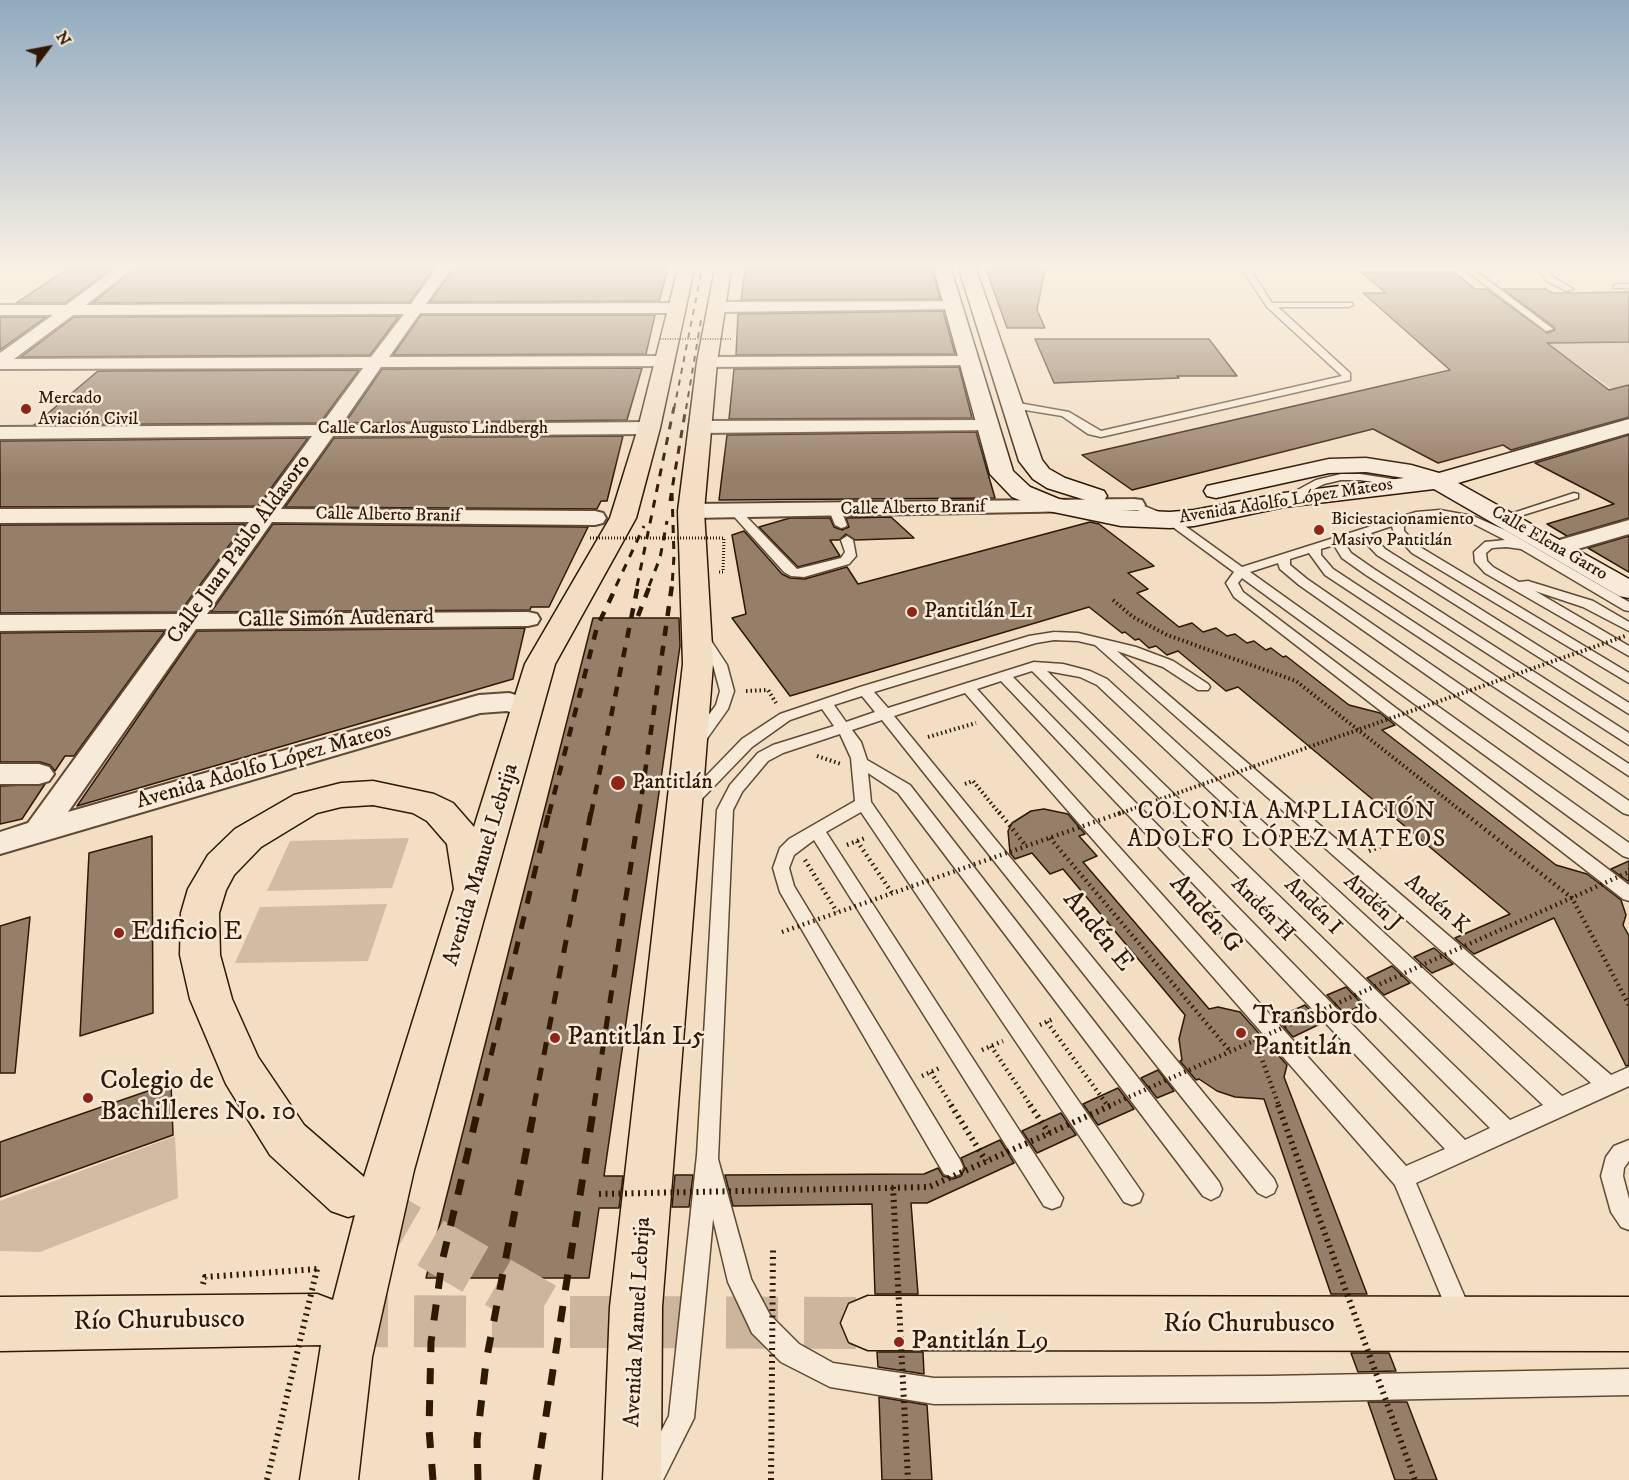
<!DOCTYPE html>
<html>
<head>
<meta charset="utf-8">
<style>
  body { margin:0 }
  #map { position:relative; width:1629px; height:1480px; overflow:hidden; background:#f2dec3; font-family:"IM FELL DW Pica",serif }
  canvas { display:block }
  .north { position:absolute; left:18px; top:18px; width:60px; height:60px; -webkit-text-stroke:4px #f7ead8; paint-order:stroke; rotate:58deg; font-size:16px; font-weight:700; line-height:24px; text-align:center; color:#301805 }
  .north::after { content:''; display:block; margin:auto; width:21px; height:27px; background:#301805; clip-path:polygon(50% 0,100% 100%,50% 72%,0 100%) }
</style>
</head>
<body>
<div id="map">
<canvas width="1629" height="1480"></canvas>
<div class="north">N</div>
</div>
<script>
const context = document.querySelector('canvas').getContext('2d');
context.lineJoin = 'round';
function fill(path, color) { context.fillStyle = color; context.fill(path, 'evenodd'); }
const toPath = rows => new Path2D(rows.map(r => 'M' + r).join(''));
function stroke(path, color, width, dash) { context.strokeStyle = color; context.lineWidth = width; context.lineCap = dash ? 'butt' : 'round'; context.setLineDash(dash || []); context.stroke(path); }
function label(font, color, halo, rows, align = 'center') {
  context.font = font + ' "IM FELL DW Pica",serif'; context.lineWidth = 5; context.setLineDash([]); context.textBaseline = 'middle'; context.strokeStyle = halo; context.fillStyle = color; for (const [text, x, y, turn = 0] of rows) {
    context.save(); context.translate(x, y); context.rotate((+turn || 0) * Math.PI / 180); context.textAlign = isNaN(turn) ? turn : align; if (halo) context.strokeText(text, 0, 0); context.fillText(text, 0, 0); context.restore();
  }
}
const green = toPath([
  [1629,342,1629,385,1612,389,1547,343],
  [409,838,392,888,267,891,290,841],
  [387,904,368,961,235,963,260,907],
  [175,1136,178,1198,40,1252,0,1251,0,1201]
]);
const building = toPath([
  [67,269,111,269,65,303,16,303,67,269],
  [134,269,433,269,410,302,93,303,134,269],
  [453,269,668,269,659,301,430,302,453,269],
  [745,269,932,269,940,299,741,300,745,269],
  [986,269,1045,269,1037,310,1045,328,1007,328,986,269],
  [1361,272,1454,272,1475,289,1486,289,1547,333,1555,330,1554,327,1503,289,1546,289,1552,293,1567,293,1629,292,1629,342,1547,343,1609,390,1629,385,1629,417,1511,450,1503,445,1438,463,1373,429,1132,490,1082,455,1450,370,1363,293,1386,293,1361,272],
  [943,311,955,354,736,355,738,314,943,311],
  [421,315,655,315,646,354,393,355,421,315],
  [399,316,370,355,21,357,74,317,399,316],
  [0,317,46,317,0,350,0,317],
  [1035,339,1209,339,1237,376,1177,376,1179,378,1054,383,1035,339],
  [959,367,972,418,729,419,734,369,959,367],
  [642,368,627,420,345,423,382,369,642,368],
  [359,370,320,423,34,425,98,371,359,370],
  [976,432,995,498,719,500,727,435,976,432],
  [1629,435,1629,518,1567,536,1547,524,1614,504,1535,463,1629,435],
  [623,436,607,501,601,501,597,509,285,507,334,438,623,436],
  [308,438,258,506,0,507,0,441,308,438],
  [891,517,914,538,855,540,846,534,839,540,830,540,840,556,798,567,759,527,790,518,830,518,834,527,842,530,849,527,846,518,891,517],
  [1090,522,1099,524,1154,566,1128,573,1148,589,1137,593,1179,627,1192,623,1203,632,1216,628,1227,636,1235,634,1247,643,1254,641,1266,650,1271,648,1283,657,1286,656,1349,705,1380,713,1395,725,1382,730,1556,865,1587,874,1621,900,1626,915,1623,925,1629,936,1629,1065,1626,1066,1554,918,1474,954,1455,938,1510,914,1238,687,1226,691,1178,651,1167,655,1156,646,1149,648,1139,639,1135,640,1125,632,1122,633,1089,607,790,696,732,618,746,614,732,535,744,531,782,574,790,578,805,579,847,567,858,584,1090,522],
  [245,524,180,612,0,613,0,525,245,524],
  [273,524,588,527,549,607,531,607,530,610,211,612,273,524],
  [1629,536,1629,572,1588,548,1629,536],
  [593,618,679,618,680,646,604,1176,623,1176,619,1208,599,1208,589,1278,426,1278,593,618],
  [525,628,513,679,77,806,197,631,525,628],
  [165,631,74,756,65,756,55,771,50,765,40,762,0,762,0,633,165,631],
  [45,784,22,819,0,824,0,786,45,784],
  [1044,809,1068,814,1085,834,1079,836,1097,856,1083,862,1209,1009,1218,1007,1240,1012,1287,1065,1284,1077,1367,1294,1331,1294,1264,1099,1235,1097,1217,1091,1199,1079,1196,1080,1180,1061,1182,1060,1179,1039,1185,1015,1063,869,1050,874,1032,853,1015,859,1010,853,1008,831,1012,823,1031,811,1044,809],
  [152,836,153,1013,80,1036,89,853,152,836],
  [1629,861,1629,882,1611,869,1629,861],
  [30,917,15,1073,0,1073,0,926,30,917],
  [1434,948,1453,964,1432,973,1414,957,1434,948],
  [1392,966,1410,983,1384,995,1367,978,1392,966],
  [1346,987,1363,1005,1344,1013,1327,995,1346,987],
  [1305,1005,1322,1023,1293,1037,1276,1018,1305,1005],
  [1158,1070,1174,1091,1157,1098,1141,1078,1158,1070],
  [171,1083,173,1135,0,1197,0,1142,171,1083],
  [1118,1088,1134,1109,1098,1125,1083,1104,1118,1088],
  [1061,1113,1076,1135,1037,1153,1022,1131,1061,1113],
  [1000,1140,1014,1163,927,1203,911,1203,918,1294,875,1294,872,1204,733,1206,725,1175,924,1174,938,1168,943,1176,953,1179,961,1176,965,1168,961,1158,1000,1140],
  [675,1175,693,1175,689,1207,672,1207,675,1175],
  [877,1352,923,1352,924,1374,878,1367,877,1352],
  [1351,1353,1389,1353,1396,1371,1358,1372,1351,1353],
  [879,1397,927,1405,932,1480,882,1480,879,1397],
  [1368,1402,1407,1402,1437,1480,1395,1480,1368,1402]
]);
const primaryTunnel = toPath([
  [363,1204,565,1321],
  [336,1321,868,1323]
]);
const pathFar3 = toPath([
  [719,572,723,572,724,538]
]);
const pathFar2 = toPath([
  [746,691,768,690,776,703],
  [928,737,976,723],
  [817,756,841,764],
  [965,784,973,781,1000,814]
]);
const pathFar1 = toPath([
  [999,812,1026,846],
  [1050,838,1230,1051],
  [857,841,892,893],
  [847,845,865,838],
  [1369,851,1389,843],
  [805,860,837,912],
  [1207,921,1234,949],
  [1047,1022,1108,1106],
  [1040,1025,1055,1018],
  [991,1046,1031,1106],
  [982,1050,1003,1041],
  [931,1072,952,1106],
  [922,1076,942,1067]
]);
const path = toPath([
  [951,1105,986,1161],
  [1030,1105,1049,1133],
  [203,1284,205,1277,317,1269]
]);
const lane = toPath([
  [1242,269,1250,269,1272,303,1352,303,1353,305,1349,307,1278,307,1350,373,1350,380,1101,437,1088,434,1062,416,1013,408,1008,405,1013,402,1069,412,1101,431,1342,376,1267,307,1242,269],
  [1464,269,1473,269,1553,329,1546,331,1464,269],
  [1538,269,1546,269,1553,277,1573,289,1566,291,1547,281,1538,269],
  [1617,284,1629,284,1629,288,1614,288,1613,286,1617,284],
  [1341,474,1360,474,1405,481,1411,484,1405,487,1360,480,1341,480,1324,484,1291,501,1287,502,1281,499,1316,480,1341,474],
  [1574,493,1578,494,1578,498,1504,521,1498,518,1574,493],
  [1134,502,1174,518,1242,567,1416,512,1440,510,1473,516,1505,530,1629,602,1629,611,1624,610,1521,549,1506,547,1492,548,1486,553,1487,561,1493,567,1519,582,1528,581,1593,601,1629,622,1629,631,1583,607,1535,591,1629,646,1629,656,1485,573,1475,562,1474,552,1485,542,1505,540,1470,522,1440,516,1417,518,1404,523,1404,531,1420,547,1629,673,1629,683,1412,553,1394,534,1392,526,1371,533,1385,549,1629,703,1629,714,1377,555,1360,537,1344,542,1351,553,1374,569,1629,733,1629,745,1366,575,1342,558,1334,545,1321,549,1321,555,1333,569,1629,764,1629,776,1325,575,1309,553,1290,559,1290,565,1307,579,1629,801,1629,815,1623,813,1299,585,1280,569,1278,563,1250,572,1629,843,1629,858,1623,856,1242,578,1238,583,1243,592,1629,885,1629,901,1623,899,1234,597,1226,583,1234,572,1166,522,1130,507,1130,503,1134,502],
  [734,507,738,508,797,569,841,558,845,552,841,540,847,536,853,540,856,556,849,564,804,577,791,576,784,572,730,512,730,508,734,507],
  [835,507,841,510,847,525,845,527,841,528,835,525,829,510,835,507],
  [701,632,706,633,727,665,734,691,728,709,701,747,696,748,688,743,716,705,720,691,713,665,694,636,701,632],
  [1054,632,1078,633,1136,647,1173,661,1208,684,1210,687,1208,690,1198,690,1163,667,1117,651,1611,1075,1629,1067,1629,1086,1416,1183,1472,1314,1468,1322,1460,1326,1452,1322,1395,1185,965,693,894,716,1274,1179,1277,1186,1274,1193,1266,1197,1258,1193,882,720,852,730,861,742,867,760,910,785,1219,1182,1222,1189,1219,1196,1211,1200,1203,1196,898,793,868,773,871,802,1143,1194,1140,1202,1132,1205,1124,1202,861,812,826,832,1063,1198,1060,1206,1052,1209,1044,1206,814,840,794,855,789,868,794,886,960,1160,963,1167,960,1174,952,1177,944,1174,780,892,773,868,780,848,789,839,855,801,851,758,840,734,783,753,768,761,742,792,733,810,718,1159,751,1279,770,1315,799,1344,833,1363,934,1378,1269,1376,1629,1369,1629,1395,1269,1402,934,1404,830,1387,781,1362,752,1333,728,1282,713,1219,694,1418,663,1480,636,1480,669,1416,697,1155,717,810,730,785,758,753,773,745,834,726,822,709,790,720,752,747,696,805,684,805,682,801,742,739,780,714,860,687,1029,636,1054,632],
  [1054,640,1078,641,1095,645,1591,1083,1562,1096,1107,679,1090,671,1063,664,1034,662,888,708,874,692,1036,643,1054,640],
  [1032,671,1490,1128,1465,1140,1013,677,1032,671],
  [1047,671,1080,677,1097,685,1543,1105,1510,1120,1047,671],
  [1001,681,1445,1149,1406,1166,977,689,1001,681],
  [862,696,875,712,846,722,834,705,862,696],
  [1629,1140,1629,1161,1624,1168,1623,1176,1629,1199,1629,1230,1621,1227,1611,1212,1601,1176,1606,1157,1614,1146,1629,1140]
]);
const street = toPath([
  [115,269,132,269,86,305,411,304,436,269,451,269,426,304,677,303,685,308,677,313,420,313,389,357,665,356,671,357,674,361,671,365,665,366,381,367,341,425,649,422,656,424,659,428,656,432,649,434,333,436,281,509,595,511,603,513,606,518,603,523,595,525,272,522,207,614,528,612,537,614,540,619,537,624,528,626,196,629,68,812,479,695,509,693,519,696,538,703,542,709,538,715,528,718,507,711,480,713,0,854,0,832,28,823,169,629,0,631,0,615,181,614,249,522,0,523,0,509,259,508,312,436,0,439,0,427,321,425,363,368,0,369,0,353,53,315,0,315,0,305,66,305,115,269],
  [404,314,371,357,14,359,73,315,404,314],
  [952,301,960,306,958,309,716,312,708,307,716,302,952,301],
  [968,356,974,357,977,361,974,365,707,367,701,366,698,362,701,358,707,357,968,356],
  [987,420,994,422,997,426,994,430,699,433,692,431,689,427,692,423,699,421,987,420],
  [1134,499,1142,500,1145,505,1142,510,691,518,683,516,680,511,683,506,691,504,1134,499],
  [1629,520,1629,534,1557,555,1549,553,1546,548,1549,543,1629,520],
  [0,764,39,764,49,767,54,774,49,781,39,784,0,784,0,764]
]);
const secondary = toPath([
  [934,269,951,269,1013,471,1030,487,1059,499,1121,510,1170,512,1194,510,1284,493,1404,478,1366,472,1329,473,1216,498,1207,496,1204,491,1207,486,1329,459,1366,458,1411,465,1439,473,1629,419,1629,433,1458,483,1629,579,1629,598,1619,596,1434,489,1284,507,1194,526,1170,528,1121,526,1044,510,1012,497,990,474,934,269],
  [959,269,976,269,1042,460,1049,469,1065,478,1104,491,1107,496,1104,501,1095,503,1047,488,1033,479,1019,461,959,269]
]);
const primary = toPath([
  [678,269,694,269,660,428,636,518,555,664,414,1170,372,1357,358,1480,300,1480,321,1345,0,1351,0,1297,317,1294,333,1300,355,1215,348,1217,331,1211,270,1155,226,1084,190,999,180,955,181,913,188,889,208,855,235,829,294,795,341,783,373,781,434,794,453,803,474,827,525,664,610,518,638,428,678,269],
  [373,805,413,813,427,821,447,844,454,889,364,1177,304,1125,258,1057,232,999,220,955,219,913,226,890,234,875,261,847,317,813,341,807,373,805],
  [715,269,731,269,717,362,704,511,713,664,662,1307,661,1480,603,1480,610,1307,683,664,678,511,697,362,715,269],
  [868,1296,1629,1297,1629,1351,868,1350,849,1342,841,1323,849,1304,868,1296]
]);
const railFar4 = toPath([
  [674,409,702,269],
  [686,409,701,320]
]);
const railFar3 = toPath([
  [672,493,674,556,672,586],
  [670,501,686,407],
  [616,586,644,526],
  [637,586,674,407],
  [649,586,660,558,667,521]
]);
const railFar2 = toPath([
  [638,616,650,585],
  [549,814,597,627,617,585],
  [591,814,638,585],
  [639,814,672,585]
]);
const railFar1 = toPath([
  [479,1106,549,812],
  [534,1106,591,812],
  [594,1106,639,812]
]);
const rail = toPath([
  [433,1480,429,1429,431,1342,442,1262,479,1105],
  [478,1480,477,1440,486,1362,535,1105],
  [536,1480,594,1105]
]);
const pathBridgeFar4 = toPath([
  [660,339,732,339]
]);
const pathBridgeFar3 = toPath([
  [590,538,724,538]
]);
const pathBridgeFar2 = toPath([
  [1113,600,1133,617,1167,635,1296,681,1465,814],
  [1118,814,1625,636]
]);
const pathBridgeFar1 = toPath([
  [1463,812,1572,898,1629,1005],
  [782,932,1123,812],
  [1255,1040,1279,1106],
  [1109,1106,1629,872]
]);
const pathBridge = toPath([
  [1278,1105,1415,1480],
  [893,1187,908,1480],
  [599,1194,929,1187,1112,1105],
  [267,1480,317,1269],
  [771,1480,773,1249]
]);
const markers = [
  [26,409,6,"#8f2418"],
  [1319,530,6,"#8f2418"],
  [912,612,6,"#8f2418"],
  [618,783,8,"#8f2418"],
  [119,933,6,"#8f2418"],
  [1241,1033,6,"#8f2418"],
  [555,1038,6,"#8f2418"],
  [88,1098,6,"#8f2418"],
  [899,1342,6,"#8f2418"]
];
const farPoinames = [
  ["Mercado",38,399],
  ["Aviación Civil",38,420],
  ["Biciestacionamiento",1331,520],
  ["Masivo Pantitlán",1331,541]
];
const farStreetnames = [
  ["Calle Carlos Augusto Lindbergh",433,429],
  ["Avenida Adolfo López Mateos",1286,502,-9],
  ["Calle Alberto Branif",913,509,-1],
  ["Calle Alberto Branif",388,516,1],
  ["Calle Elena Garro",1549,544,30]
];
const streetNames = [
  ["Calle Juan Pablo Aldasoro",240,550,-54],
  ["Calle Simón Audenard",336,620,-1],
  ["Avenida Adolfo López Mateos",264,767,-16],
  ["Avenida Manuel Lebrija",482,865,-73],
  ["Andén J",1372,903,43],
  ["Andén K",1436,905,41],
  ["Andén I",1312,907,45],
  ["Andén H",1262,910,46],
  ["Avenida Manuel Lebrija",639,1322,-87]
];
const poiNames = [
  ["Pantitlán L1",924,612],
  ["Pantitlán",632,783]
];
const neighbourhoodNames = [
  ["COLONIA AMPLIACIÓN",1287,813],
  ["ADOLFO LÓPEZ MATEOS",1287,841]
];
const nearStreetnames = [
  ["Andén G",1205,915,48],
  ["Andén E",1097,932,51],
  ["Río Churubusco",159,1322,-1],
  ["Río Churubusco",1249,1325]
];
const nearPoinames = [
  ["Edificio E",131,933],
  ["Transbordo",1253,1017],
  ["Pantitlán",1253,1048],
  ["Pantitlán L5",567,1038],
  ["Colegio de",100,1082],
  ["Bachilleres No. 10",100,1113],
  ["Pantitlán L9",911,1342]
];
fill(green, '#d1bca3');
fill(building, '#957f68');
stroke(building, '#301805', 1.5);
stroke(primaryTunnel, '#cbb69d', 52, [52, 26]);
stroke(lane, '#604a34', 3);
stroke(street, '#604a34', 4);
stroke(secondary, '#301805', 3);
stroke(primary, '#301805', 3);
stroke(pathFar3, '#301805', 3, [1, 2]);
stroke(pathFar2, '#301805', 4, [1.5, 3]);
stroke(pathFar1, '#301805', 4.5, [1.5, 4]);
stroke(path, '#301805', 6, [2, 4.5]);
fill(lane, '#f7ead8');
fill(street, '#f7ead8');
fill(secondary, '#f7ead8');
fill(primary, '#f2dec3');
stroke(railFar4, '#301805', 2, [6, 6]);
stroke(railFar3, '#301805', 3, [8, 8]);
stroke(railFar2, '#301805', 4.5, [10, 10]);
stroke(railFar1, '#301805', 5, [13, 13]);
stroke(rail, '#301805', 7, [16, 16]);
stroke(pathBridgeFar4, '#301805', 2, [1, 1.5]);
stroke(pathBridgeFar3, '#301805', 3, [1, 2]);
stroke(pathBridgeFar2, '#301805', 4, [1.5, 3]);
stroke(pathBridgeFar1, '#301805', 4.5, [1.5, 4]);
stroke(pathBridge, '#301805', 6, [2, 4.5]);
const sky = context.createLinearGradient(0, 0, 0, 477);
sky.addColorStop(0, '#91aabf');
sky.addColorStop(0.56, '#f9f0e4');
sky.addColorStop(1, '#f9f0e400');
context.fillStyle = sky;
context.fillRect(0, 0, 1629, 477);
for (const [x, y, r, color] of markers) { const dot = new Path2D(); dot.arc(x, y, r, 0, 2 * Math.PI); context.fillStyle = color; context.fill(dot); stroke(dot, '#f7ead8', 2); }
label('18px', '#301805', '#f7ead8', farPoinames, 'left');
label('18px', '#301805', '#f7ead8', farStreetnames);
label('22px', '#301805', '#f7ead8', streetNames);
label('22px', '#301805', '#f7ead8', poiNames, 'left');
context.letterSpacing = '1.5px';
label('24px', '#301805', '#f7ead8', neighbourhoodNames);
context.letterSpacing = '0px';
label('27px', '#301805', '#f7ead8', nearStreetnames);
label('27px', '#301805', '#f7ead8', nearPoinames, 'left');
</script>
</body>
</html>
